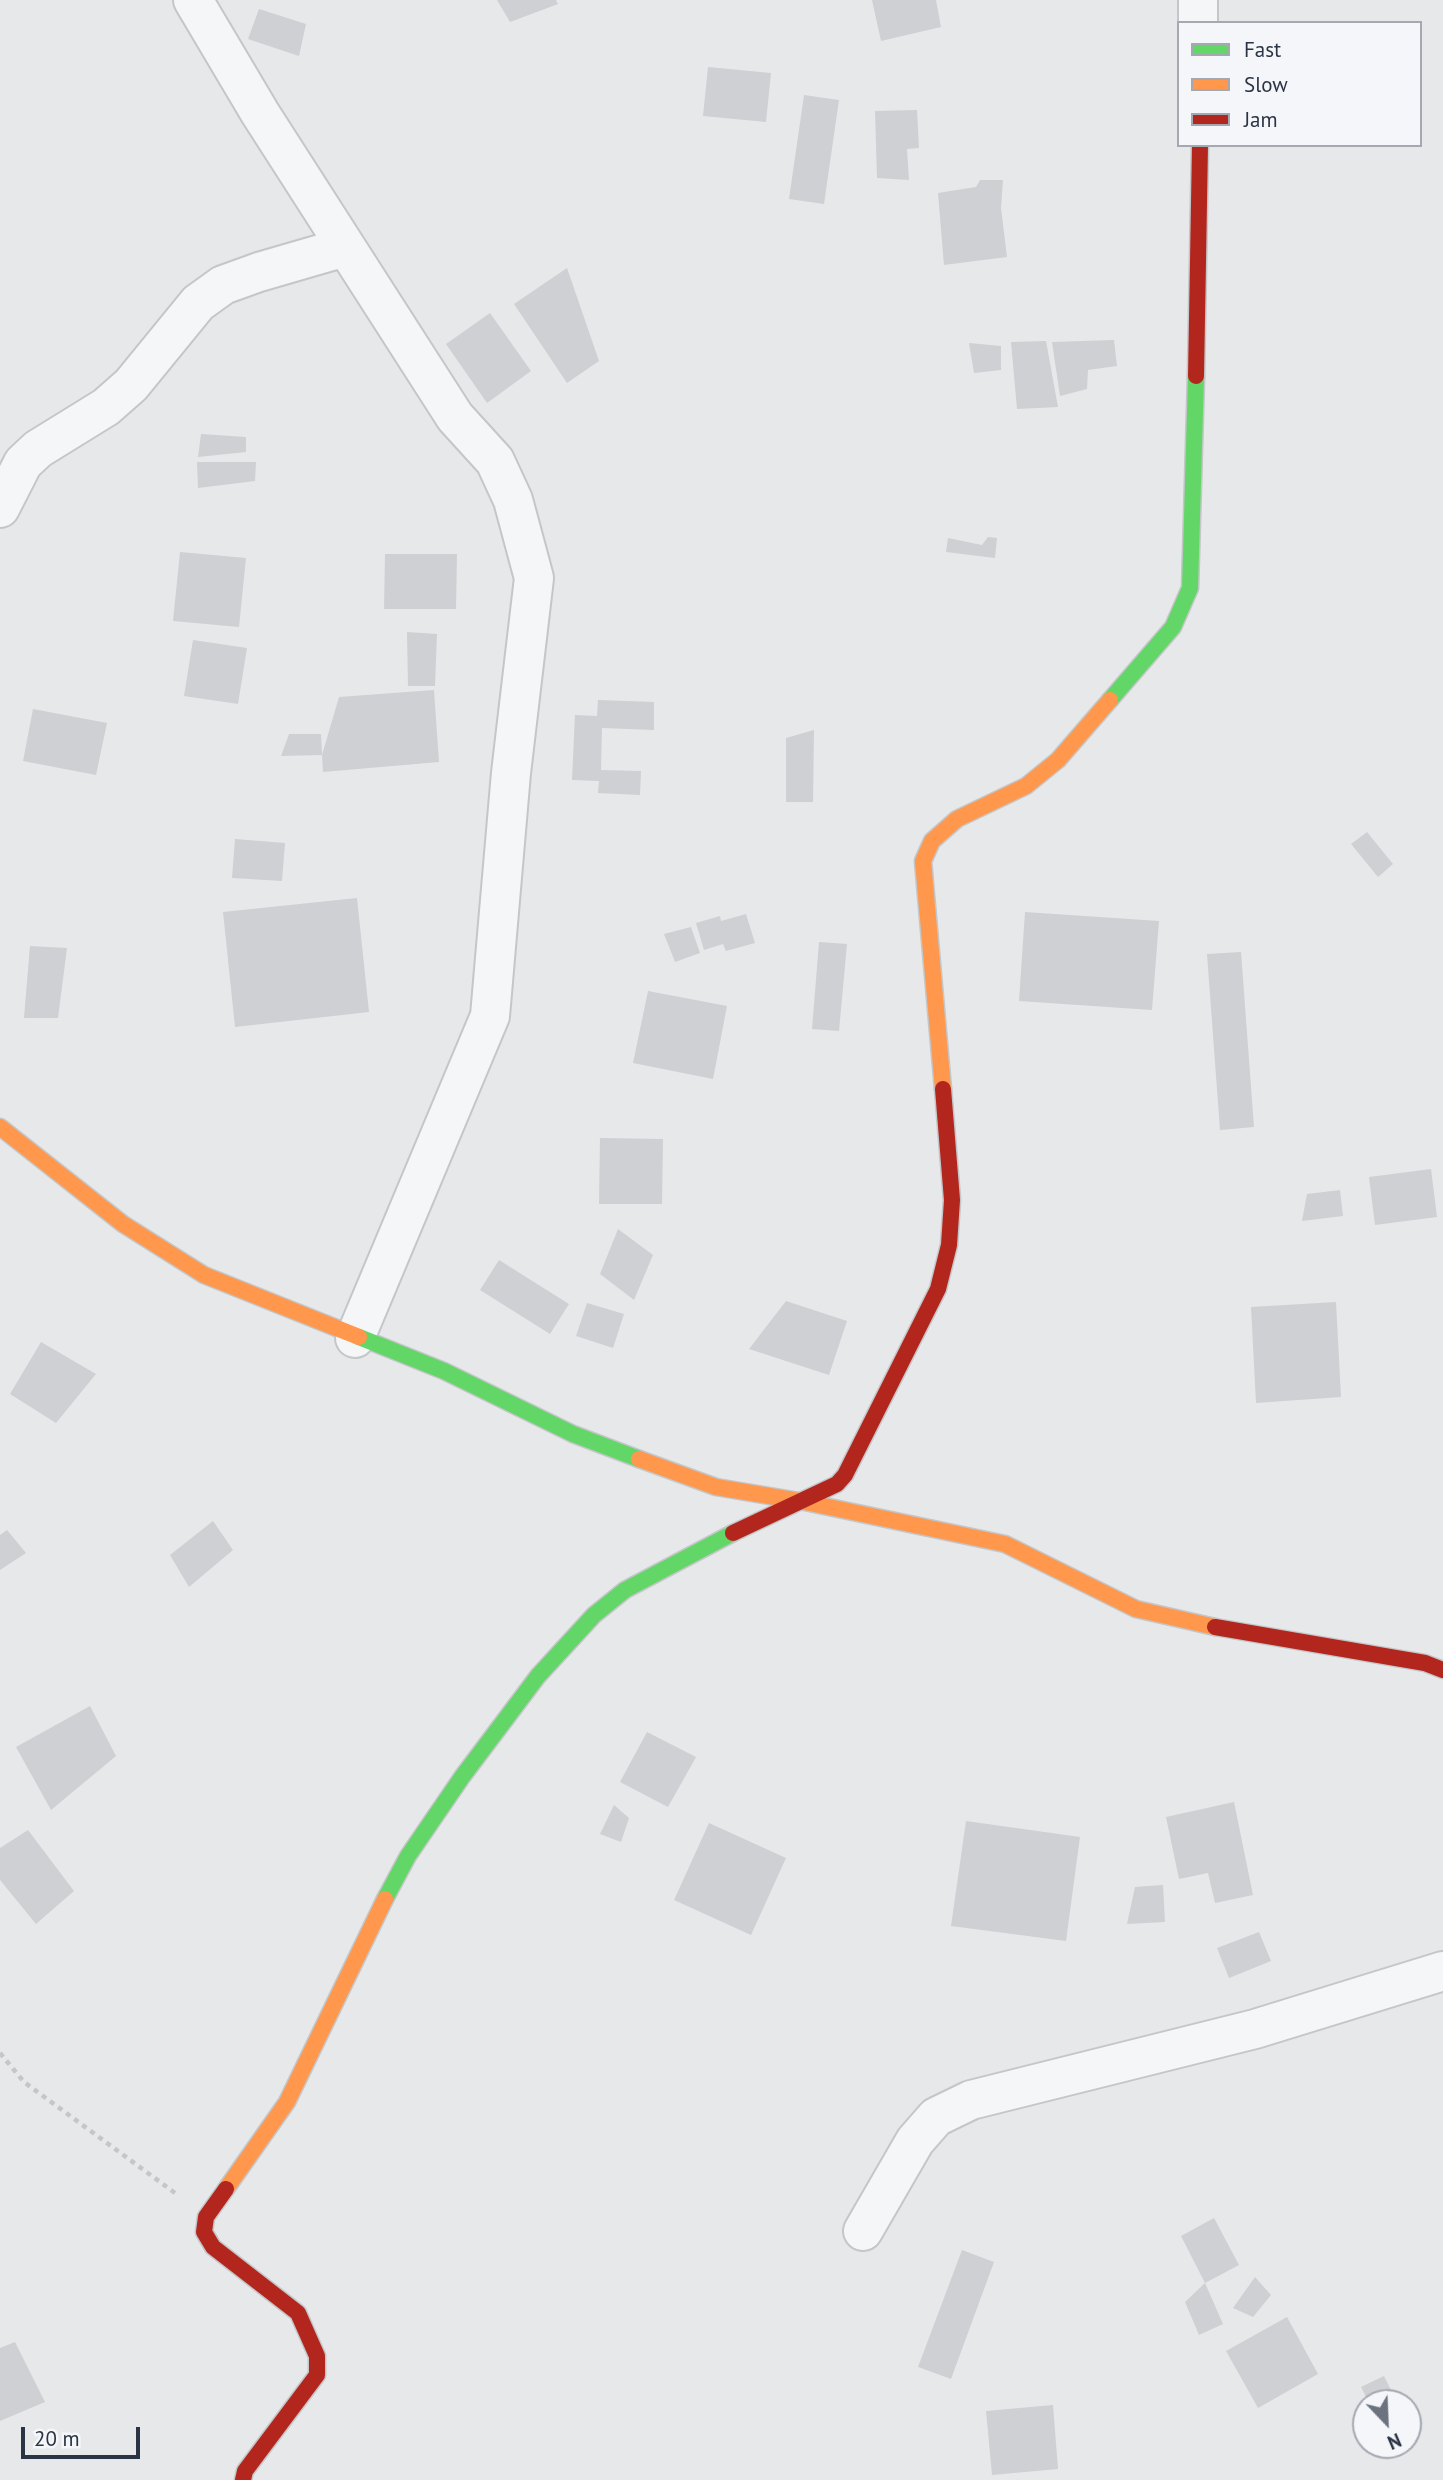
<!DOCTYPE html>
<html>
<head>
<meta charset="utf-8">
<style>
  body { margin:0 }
  #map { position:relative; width:1443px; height:2480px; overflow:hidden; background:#e6e8ea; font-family:"PT Sans",sans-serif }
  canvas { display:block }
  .legend { position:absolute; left:1177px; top:21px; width:245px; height:126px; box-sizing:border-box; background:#f4f6f9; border:2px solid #a4a8b1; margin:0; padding:9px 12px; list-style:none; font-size:21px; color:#2b3445 }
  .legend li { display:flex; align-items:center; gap:14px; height:35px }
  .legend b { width:35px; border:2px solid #a4a8b1 }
  .north { position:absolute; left:1352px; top:2389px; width:70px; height:70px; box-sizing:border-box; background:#f4f6f9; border:2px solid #a4a8b1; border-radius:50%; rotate:157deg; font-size:19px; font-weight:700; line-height:28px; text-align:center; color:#2b3445 }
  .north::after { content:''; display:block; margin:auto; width:24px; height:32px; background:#6c737f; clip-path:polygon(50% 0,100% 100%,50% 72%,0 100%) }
  .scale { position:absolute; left:21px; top:2427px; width:119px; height:32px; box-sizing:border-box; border:4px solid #2b3445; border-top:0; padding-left:9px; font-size:21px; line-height:24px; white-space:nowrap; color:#2b3445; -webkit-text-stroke:5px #f4f6f9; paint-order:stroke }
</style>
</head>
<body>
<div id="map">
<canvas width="1443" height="2480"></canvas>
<ul class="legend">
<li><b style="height:9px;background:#63d668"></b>Fast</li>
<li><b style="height:9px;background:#ff974d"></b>Slow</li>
<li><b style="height:9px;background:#b3261e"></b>Jam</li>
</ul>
<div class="north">N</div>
<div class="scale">20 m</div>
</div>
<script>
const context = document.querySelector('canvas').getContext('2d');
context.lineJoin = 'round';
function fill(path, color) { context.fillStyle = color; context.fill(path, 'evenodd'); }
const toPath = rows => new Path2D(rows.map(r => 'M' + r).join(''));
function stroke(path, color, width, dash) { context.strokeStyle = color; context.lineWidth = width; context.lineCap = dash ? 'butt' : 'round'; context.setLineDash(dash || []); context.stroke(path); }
const building = toPath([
  [497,0,556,0,558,4,510,22],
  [872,0,936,0,941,27,881,41],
  [259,9,306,24,299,56,248,39],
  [708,67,771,73,766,122,703,116],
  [804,95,839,100,824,204,789,199],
  [917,110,919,148,907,149,909,180,877,178,875,111],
  [980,180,1003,180,1001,208,1007,257,944,265,938,193,976,187],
  [567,268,599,361,567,383,514,304],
  [490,313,531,371,487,403,446,344],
  [1114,340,1117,366,1088,370,1087,389,1060,396,1052,342],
  [1046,341,1058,407,1017,409,1011,342],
  [969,343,1001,346,1001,370,974,373],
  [201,434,246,437,246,452,198,457],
  [197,462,256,462,255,481,198,488],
  [988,537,997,538,995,558,946,552,948,538,982,545],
  [180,552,246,558,239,627,173,621],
  [385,554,457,554,456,609,384,609],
  [407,632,437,634,435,686,408,686],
  [193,640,247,648,238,704,184,696],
  [434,690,439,762,323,772,322,755,339,697],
  [598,700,654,702,654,730,602,728,601,770,641,771,640,795,598,793,599,781,572,780,575,715,597,716],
  [33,709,107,723,96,775,23,761],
  [814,730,813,802,786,802,786,738],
  [289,734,321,734,322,755,281,756],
  [1367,832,1393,864,1378,877,1351,844],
  [235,839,285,843,282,881,232,878],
  [357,898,369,1012,235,1027,223,912],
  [1025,912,1159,921,1152,1010,1019,1001],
  [746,914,755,943,726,951,723,944,704,950,696,923,720,916,721,921],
  [691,927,700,953,675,962,664,934],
  [819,942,847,944,839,1031,812,1029],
  [30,946,67,948,58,1018,24,1018],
  [1241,952,1254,1127,1220,1130,1207,954],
  [648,991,727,1006,713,1079,633,1063],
  [600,1138,663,1139,662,1204,599,1204],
  [1431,1169,1437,1217,1375,1225,1369,1177],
  [1340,1190,1343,1216,1302,1221,1307,1194],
  [618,1229,653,1255,634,1300,600,1274],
  [499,1260,569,1304,550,1334,480,1290],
  [786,1301,847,1321,829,1375,749,1349],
  [1336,1302,1341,1397,1256,1403,1251,1307],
  [587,1303,624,1314,613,1348,576,1336],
  [41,1342,96,1374,56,1423,10,1394],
  [213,1521,233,1550,189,1587,170,1555],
  [7,1530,26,1553,0,1570,0,1535],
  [90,1706,116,1756,51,1810,16,1747],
  [647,1732,696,1757,668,1807,620,1782],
  [1234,1802,1253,1895,1215,1903,1208,1873,1179,1879,1166,1817],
  [614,1805,629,1818,621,1842,600,1834],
  [966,1821,1080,1837,1066,1941,951,1926],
  [709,1823,786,1858,751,1935,674,1900],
  [28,1830,74,1891,36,1924,0,1880,0,1848],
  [1163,1885,1165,1922,1127,1924,1135,1887],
  [1259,1932,1271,1961,1229,1978,1217,1948],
  [1214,2218,1239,2265,1205,2283,1181,2236],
  [962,2250,994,2262,951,2379,918,2367],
  [1255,2277,1271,2295,1253,2317,1233,2308],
  [1205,2283,1223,2324,1199,2335,1185,2302],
  [1287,2317,1318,2374,1258,2408,1226,2351],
  [15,2342,45,2402,0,2421,0,2348],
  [1384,2376,1394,2396,1381,2403,1369,2403,1361,2387],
  [1053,2405,1058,2469,992,2475,986,2411]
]);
const path = toPath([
  [0,2053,24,2082,175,2193]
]);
const street = toPath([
  [193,0,260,113,455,417,495,461,513,500,534,578,511,773,490,1016,355,1338],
  [1198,0,1198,23],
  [0,508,23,463,38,449,106,407,131,385,198,303,223,285,259,272,345,247],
  [863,2231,915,2141,936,2117,971,2100,1255,2029,1443,1971]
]);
const fast = toPath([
  [1110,700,1173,627,1190,588,1196,376],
  [359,1337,444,1371,573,1434,639,1459],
  [385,1899,408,1856,462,1777,538,1676,594,1615,625,1590,733,1533]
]);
const slow = toPath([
  [943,1089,923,861,932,841,957,819,1026,786,1058,760,1110,700],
  [0,1127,123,1224,204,1275,359,1337],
  [639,1459,716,1487,805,1502,1005,1544,1136,1609,1215,1627],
  [226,2189,287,2102,385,1899]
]);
const jam = toPath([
  [1196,376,1200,145],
  [733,1533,837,1484,845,1475,938,1289,949,1245,952,1200,943,1089],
  [1215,1627,1425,1663,1443,1670],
  [226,2189,206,2217,204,2232,213,2247,298,2313,317,2356,317,2375,245,2471,243,2480]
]);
fill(building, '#ced0d3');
stroke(street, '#c4c6c8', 42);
stroke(fast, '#c4c6c8', 19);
stroke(slow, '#c4c6c8', 19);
stroke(jam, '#c4c6c8', 19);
stroke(path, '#c5c6ca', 4.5, [5, 5]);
stroke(street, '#f5f6f7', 38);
stroke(fast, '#63d668', 16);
stroke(slow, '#ff974d', 16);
stroke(jam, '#b3261e', 16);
</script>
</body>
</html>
